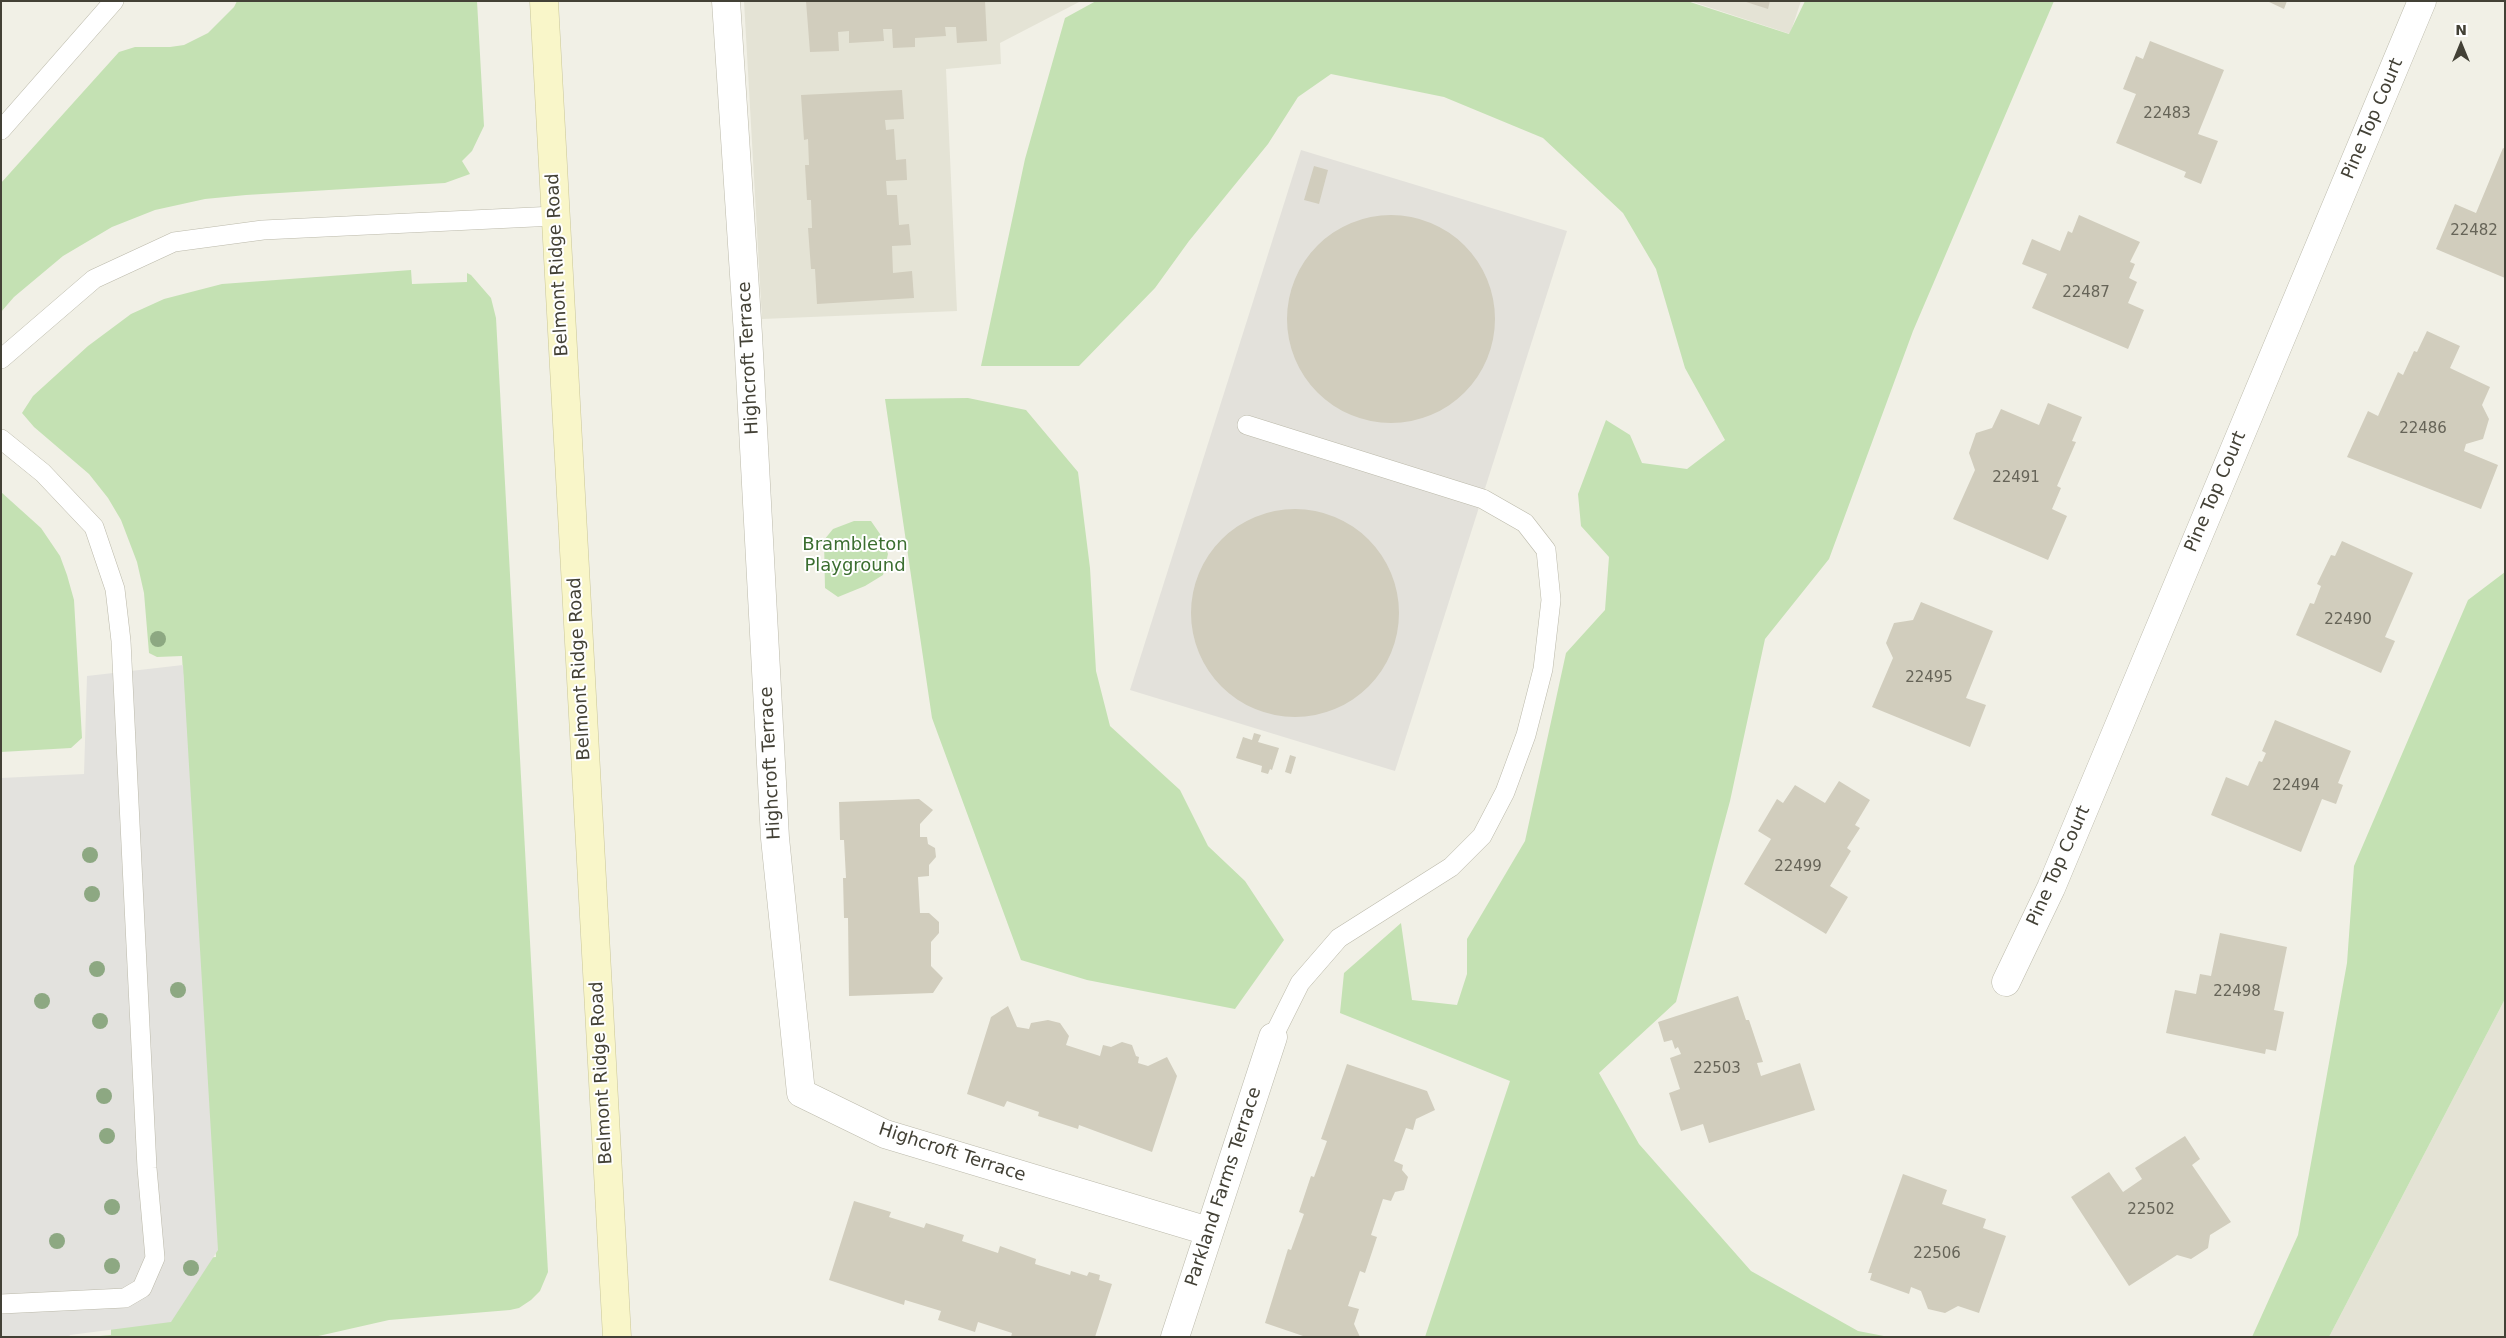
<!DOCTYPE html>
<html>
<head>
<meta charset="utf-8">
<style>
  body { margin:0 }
  #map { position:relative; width:2506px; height:1338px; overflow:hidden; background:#f1f0e6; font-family:"DejaVu Sans",sans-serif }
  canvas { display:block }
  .frame { position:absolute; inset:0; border:2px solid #434136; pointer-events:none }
  .north { position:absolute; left:2436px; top:20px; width:50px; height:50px; -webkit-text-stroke:4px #fff; paint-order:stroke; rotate:0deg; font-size:14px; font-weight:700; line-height:20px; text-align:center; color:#434136 }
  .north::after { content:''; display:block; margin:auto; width:18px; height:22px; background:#434136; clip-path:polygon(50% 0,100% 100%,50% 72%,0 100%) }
</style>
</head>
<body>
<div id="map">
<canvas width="2506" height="1338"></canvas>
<div class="frame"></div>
<div class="north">N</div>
</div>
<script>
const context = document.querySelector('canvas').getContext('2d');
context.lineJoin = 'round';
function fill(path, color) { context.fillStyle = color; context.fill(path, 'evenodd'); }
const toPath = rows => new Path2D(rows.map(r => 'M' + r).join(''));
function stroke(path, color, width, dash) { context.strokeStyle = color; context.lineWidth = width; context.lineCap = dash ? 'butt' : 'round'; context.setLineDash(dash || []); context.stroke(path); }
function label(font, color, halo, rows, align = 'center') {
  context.font = font + ' "DejaVu Sans",sans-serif'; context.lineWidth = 4; context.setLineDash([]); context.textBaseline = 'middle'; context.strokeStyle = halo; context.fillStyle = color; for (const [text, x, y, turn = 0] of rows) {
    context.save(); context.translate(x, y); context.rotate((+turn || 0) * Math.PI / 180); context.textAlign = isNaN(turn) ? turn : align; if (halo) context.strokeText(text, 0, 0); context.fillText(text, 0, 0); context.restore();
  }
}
const residential = toPath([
  [744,1,1081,1,1000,43,1001,64,946,69,957,311,762,319],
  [1690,1,1801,1,1790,34],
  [2505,999,2505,1337,2329,1337]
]);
const industrial = toPath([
  [1301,150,1567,231,1395,771,1130,690]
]);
const green = toPath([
  [237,1,477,1,484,126,472,151,462,161,470,174,445,183,246,195,205,199,155,210,112,227,63,256,14,297,1,312,1,183,119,52,135,47,170,47,184,45,208,33,234,7],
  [1096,1,1687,1,1789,34,1805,1,2054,1,1913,331,1829,559,1765,639,1730,801,1676,1002,1599,1073,1639,1144,1751,1271,1858,1331,1889,1337,1425,1337,1510,1081,1340,1013,1344,973,1401,923,1412,1000,1457,1005,1467,974,1467,939,1525,841,1566,653,1605,610,1609,557,1581,526,1578,494,1606,420,1630,435,1642,463,1687,469,1725,440,1685,368,1656,269,1623,213,1543,138,1444,97,1331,74,1298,97,1268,144,1189,241,1155,288,1079,366,981,366,1025,159,1065,18],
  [411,270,412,284,467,282,467,273,471,275,491,298,496,318,548,1272,540,1291,531,1300,519,1308,510,1310,389,1320,314,1337,88,1337,111,1335,111,1325,193,1259,216,1257,182,656,157,657,149,653,144,593,137,562,121,520,108,498,89,474,34,427,22,413,33,396,88,346,131,314,164,299,222,284],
  [968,398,1026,410,1078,472,1090,568,1096,671,1110,726,1180,790,1208,846,1245,881,1284,940,1235,1009,1087,980,1021,960,932,718,885,399],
  [1,492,41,528,60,556,67,575,74,600,82,738,71,748,1,752],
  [854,521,871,521,880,534,888,554,883,575,865,586,838,597,825,588,824,540,833,529],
  [2505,572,2505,999,2329,1337,2252,1337,2298,1235,2347,963,2354,866,2468,600]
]);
const parking = toPath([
  [183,665,218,1250,171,1322,70,1335,69,1337,1,1337,1,778,84,774,87,676]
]);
const building = toPath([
  [806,1,985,1,987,41,957,43,956,27,945,27,946,36,915,38,915,47,893,48,892,29,883,29,884,41,849,43,849,31,838,32,839,51,810,52],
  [1743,1,1770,1,1768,9],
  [2267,1,2287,1,2284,9],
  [2150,41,2224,70,2198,134,2218,141,2201,184,2184,177,2186,172,2116,143,2136,94,2123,89,2136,56,2143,59],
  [902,90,904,119,885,120,886,130,894,129,896,160,906,159,907,180,886,181,887,195,897,195,899,225,909,224,911,245,892,246,893,273,912,271,914,298,817,304,815,269,811,269,808,228,812,228,811,200,807,200,805,165,809,165,808,139,804,140,801,95],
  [2503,148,2505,149,2505,278,2436,249,2455,204,2476,213],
  [1314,166,1328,170,1319,204,1304,200],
  '1287 319a104 104 0 1 1 208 0a104 104 0 1 1-208 0Z',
  [2079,215,2140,242,2130,262,2135,264,2129,278,2137,282,2128,303,2144,310,2128,349,2032,308,2047,274,2022,264,2032,239,2060,251,2068,231,2072,233],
  [2427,331,2460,346,2450,368,2490,387,2482,405,2489,419,2483,439,2466,444,2464,451,2498,465,2481,509,2347,457,2368,411,2378,416,2398,372,2403,375,2414,351,2417,352],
  [2048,403,2082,417,2072,441,2076,442,2057,486,2061,488,2052,509,2067,516,2048,560,1953,519,1975,470,1969,453,1976,433,1992,428,2001,409,2039,425],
  '1191 613a104 104 0 1 1 208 0a104 104 0 1 1-208 0Z',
  [2342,541,2413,573,2385,637,2395,641,2381,673,2296,635,2310,603,2314,604,2321,586,2317,584,2331,555,2335,556],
  [1921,602,1993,631,1966,698,1986,705,1970,747,1872,707,1893,658,1886,643,1894,623,1913,620],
  [2275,720,2351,751,2338,783,2343,785,2336,804,2322,799,2301,852,2211,815,2226,777,2248,786,2259,761,2262,762,2266,753,2262,751],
  [1254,733,1261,735,1258,742,1279,748,1272,770,1270,769,1268,774,1261,772,1262,766,1236,758,1243,737,1252,740],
  [1290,755,1296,757,1291,774,1285,772],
  [1839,781,1870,800,1855,825,1860,828,1847,848,1851,851,1830,886,1848,897,1826,934,1744,884,1771,839,1758,831,1777,799,1783,803,1795,785,1825,803],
  [919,799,933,810,920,824,920,837,927,837,928,844,935,848,936,857,929,865,929,876,918,877,920,913,929,913,939,922,939,933,931,942,931,966,943,978,933,993,849,996,848,918,844,918,843,878,846,878,844,840,840,840,839,802],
  [2220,933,2287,947,2274,1010,2284,1012,2276,1051,2266,1049,2265,1054,2166,1033,2175,990,2196,994,2200,974,2211,976],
  [1738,996,1746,1020,1749,1020,1763,1062,1757,1063,1761,1076,1800,1063,1815,1110,1709,1143,1703,1124,1681,1131,1669,1093,1680,1089,1670,1058,1681,1054,1678,1047,1675,1049,1672,1040,1664,1042,1658,1022],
  [1008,1006,1017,1027,1029,1029,1031,1023,1048,1020,1060,1023,1069,1036,1066,1045,1100,1056,1103,1045,1111,1047,1122,1042,1132,1045,1136,1056,1139,1057,1138,1063,1148,1066,1167,1057,1177,1076,1152,1152,1079,1125,1078,1129,1038,1116,1039,1112,1007,1101,1004,1107,967,1094,991,1017],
  [1347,1064,1427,1091,1435,1110,1416,1119,1413,1130,1406,1128,1394,1161,1403,1165,1402,1170,1408,1177,1404,1190,1395,1192,1391,1201,1383,1199,1371,1235,1377,1237,1365,1273,1360,1271,1348,1306,1359,1309,1354,1324,1360,1337,1306,1337,1265,1323,1288,1249,1291,1250,1304,1214,1299,1212,1311,1176,1314,1177,1327,1141,1321,1139],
  [2185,1136,2200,1159,2192,1165,2231,1222,2210,1235,2208,1248,2191,1259,2177,1255,2129,1286,2071,1197,2109,1172,2123,1192,2142,1179,2135,1168],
  [1903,1174,1947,1190,1942,1204,1986,1219,1983,1228,2006,1236,1979,1313,1958,1306,1945,1313,1928,1309,1921,1291,1911,1287,1909,1294,1870,1280,1872,1273,1868,1273],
  [854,1201,891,1212,889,1217,924,1228,926,1223,964,1235,962,1241,998,1253,1000,1246,1036,1259,1035,1264,1070,1275,1071,1271,1087,1276,1089,1272,1100,1275,1099,1280,1112,1284,1095,1337,1011,1337,1012,1333,978,1322,975,1332,938,1320,941,1311,905,1300,904,1305,829,1280]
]);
const service = toPath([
  [1,130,114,1],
  [1,359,94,279,174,242,263,230,555,216],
  [1247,425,1483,499,1525,523,1546,550,1551,600,1543,669,1526,735,1505,792,1482,836,1451,867,1339,938,1300,983,1273,1037],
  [1,439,43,473,94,527,115,589,121,641,147,1168,155,1258,142,1288,125,1298,1,1304]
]);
const minor = toPath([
  [726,1,748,335,775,838,801,1093,885,1134,1208,1231],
  [2006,982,2051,888,2422,1],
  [1175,1337,1273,1037]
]);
const secondary = toPath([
  [544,1,617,1337]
]);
const trees = [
  [158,639],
  [90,855],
  [92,894],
  [97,969],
  [178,990],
  [42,1001],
  [100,1021],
  [104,1096],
  [107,1136],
  [112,1207],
  [57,1241],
  [112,1266],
  [191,1268]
];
const numberNames = [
  ["22483",2167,114],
  ["22482",2474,231],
  ["22487",2086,293],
  ["22486",2423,429],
  ["22491",2016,478],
  ["22490",2348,620],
  ["22495",1929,678],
  ["22494",2296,786],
  ["22499",1798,867],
  ["22498",2237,992],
  ["22503",1717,1069],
  ["22502",2151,1210],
  ["22506",1937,1254]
];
const streetNames = [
  ["Pine Top Court",2373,119,-67],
  ["Belmont Ridge Road",558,265,-93],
  ["Highcroft Terrace",749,358,-93],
  ["Pine Top Court",2216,492,-67],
  ["Belmont Ridge Road",580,669,-93],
  ["Highcroft Terrace",771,763,-93],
  ["Pine Top Court",2059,866,-66],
  ["Belmont Ridge Road",602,1073,-93],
  ["Highcroft Terrace",952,1153,18],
  ["Parkland Farms Terrace",1224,1187,-72]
];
const parkNames = [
  ["Brambleton",855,545],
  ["Playground",855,566]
];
fill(residential, '#e4e3d5');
fill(industrial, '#e3e1db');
fill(green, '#c4e1b3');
fill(parking, '#e3e2de');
fill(building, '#d1cdbd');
stroke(service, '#bbb9aa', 20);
stroke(minor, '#bbb9aa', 29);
stroke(secondary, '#c9c698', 29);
stroke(service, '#fff', 19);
stroke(minor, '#fff', 28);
stroke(secondary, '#f9f6c9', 28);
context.fillStyle = '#8da882';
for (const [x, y] of trees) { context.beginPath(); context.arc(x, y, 8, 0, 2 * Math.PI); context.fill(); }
label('15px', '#666458', null, numberNames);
label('18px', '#434136', '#fff', streetNames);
label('18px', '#3b6e30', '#fff', parkNames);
</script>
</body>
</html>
